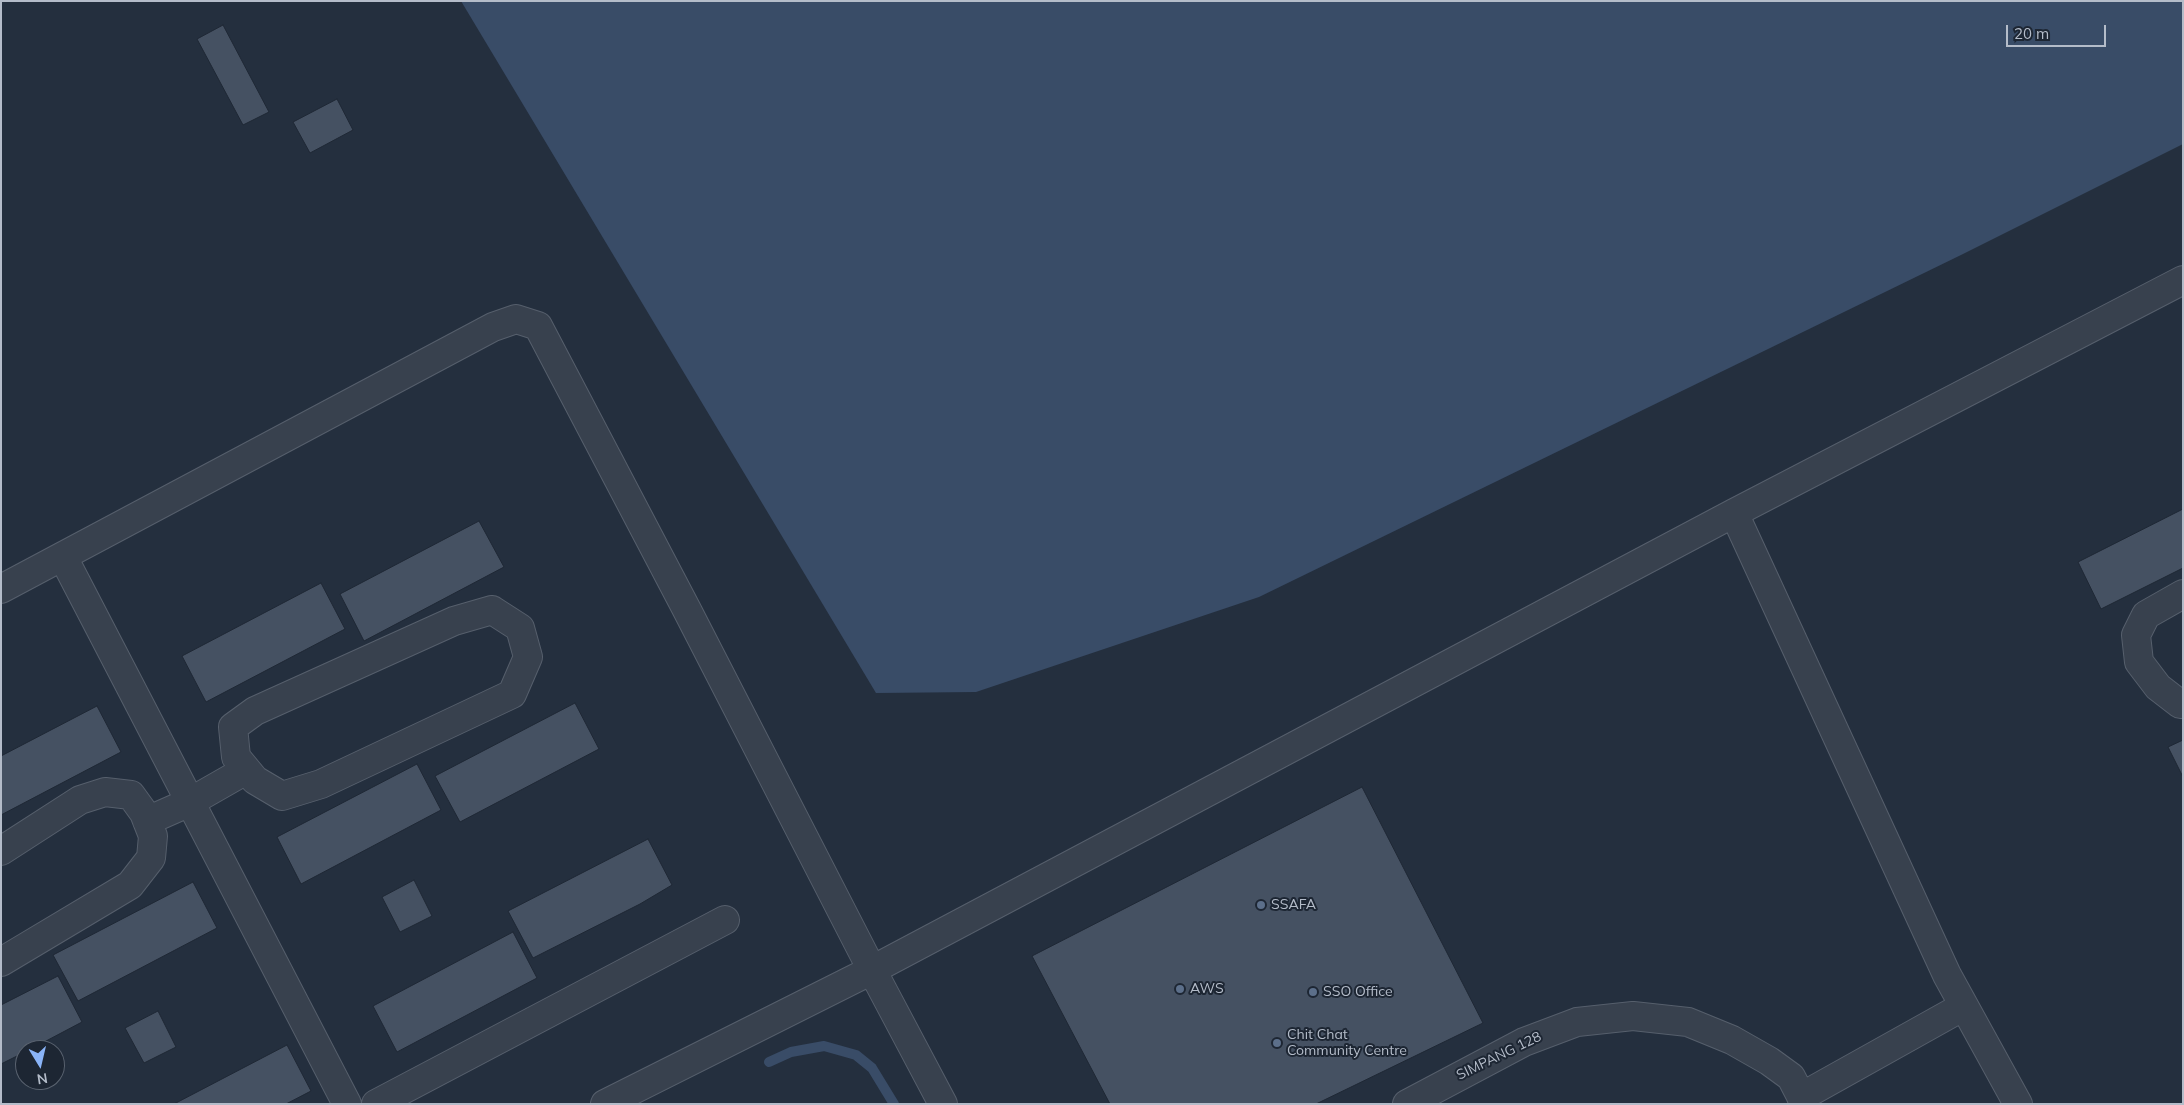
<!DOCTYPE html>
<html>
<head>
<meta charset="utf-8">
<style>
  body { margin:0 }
  #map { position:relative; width:2184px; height:1105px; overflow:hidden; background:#242f3e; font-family:Mulish,sans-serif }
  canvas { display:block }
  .frame { position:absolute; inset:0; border:2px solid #b4bcc9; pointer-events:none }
  .north { position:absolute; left:15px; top:1040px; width:50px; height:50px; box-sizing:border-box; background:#1d2633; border:1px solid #59626f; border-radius:50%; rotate:171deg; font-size:14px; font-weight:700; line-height:20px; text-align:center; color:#b4bcc9 }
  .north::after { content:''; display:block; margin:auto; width:18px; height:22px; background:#8ab4f8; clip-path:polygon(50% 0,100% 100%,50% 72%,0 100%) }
  .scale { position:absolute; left:2006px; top:25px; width:100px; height:22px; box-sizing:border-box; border:2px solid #b4bcc9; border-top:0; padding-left:6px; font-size:15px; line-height:18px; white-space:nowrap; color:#b4bcc9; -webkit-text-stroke:4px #1d2633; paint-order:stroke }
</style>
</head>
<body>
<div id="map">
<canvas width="2184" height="1105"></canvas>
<div class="frame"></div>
<div class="north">N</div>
<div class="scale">20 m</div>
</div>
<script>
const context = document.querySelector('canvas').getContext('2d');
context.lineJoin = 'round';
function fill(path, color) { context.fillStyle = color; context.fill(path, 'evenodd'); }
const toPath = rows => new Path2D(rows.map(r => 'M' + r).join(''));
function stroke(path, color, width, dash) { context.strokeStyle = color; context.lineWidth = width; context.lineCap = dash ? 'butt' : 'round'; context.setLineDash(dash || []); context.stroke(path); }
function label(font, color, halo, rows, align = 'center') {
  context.font = font + ' Mulish,sans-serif'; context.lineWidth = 4; context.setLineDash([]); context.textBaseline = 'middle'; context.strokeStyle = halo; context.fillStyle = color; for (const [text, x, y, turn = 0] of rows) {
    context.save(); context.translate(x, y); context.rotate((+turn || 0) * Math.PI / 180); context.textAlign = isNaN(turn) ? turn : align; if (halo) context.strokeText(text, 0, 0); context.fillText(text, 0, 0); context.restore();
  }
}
const water = toPath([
  [461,1,2183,1,2183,144,1961,255,1259,597,976,692,876,693]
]);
const stream = toPath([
  [769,1062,791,1052,824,1046,856,1055,872,1068,894,1104]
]);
const building = toPath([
  [223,25,269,112,243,125,197,39,223,25],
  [337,99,353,130,310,153,293,122,337,99],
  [2183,509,2183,568,2101,609,2078,562,2183,509],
  [479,521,504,567,364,641,340,594,479,521],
  [321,583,345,629,206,702,182,656,321,583],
  [575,703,599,749,460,822,435,776,575,703],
  [97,706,121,752,1,815,1,756,97,706],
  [2183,740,2183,777,2168,747,2183,740],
  [417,764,441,810,301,884,277,837,417,764],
  [1362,787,1483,1023,1316,1104,1110,1104,1032,956,1362,787],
  [648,839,672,885,640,904,533,958,508,911,648,839],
  [414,880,432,916,400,932,382,897,414,880],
  [193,882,217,928,78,1001,53,955,193,882],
  [513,932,537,978,397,1052,373,1006,513,932],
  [58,976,82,1022,29,1050,25,1050,25,1052,1,1064,1,1005,58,976],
  [158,1011,176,1047,144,1063,125,1028,158,1011],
  [287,1045,311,1091,286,1104,174,1104,287,1045]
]);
const minor = toPath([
  [1734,513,1947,975,2018,1104],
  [63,557,347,1104],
  [1,589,493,327,516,319,538,326,687,610,872,970,943,1104],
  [2183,594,2146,615,2136,635,2139,662,2158,687,2180,704,2183,704],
  [492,610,520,628,528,657,512,694,321,784,282,796,255,780,236,757,233,727,255,711,454,621,492,610],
  [147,821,190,802,246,770],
  [1,851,80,800,105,792,131,795,144,813,153,836,151,858,130,885,1,962],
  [1801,1097,1964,1006],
  [376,1104,725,920],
  [605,1104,872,970,1734,513,2183,280],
  [1407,1104,1524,1042,1577,1022,1633,1016,1688,1022,1732,1040,1769,1061,1791,1077,1805,1104]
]);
const markers = [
  [1261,905,5,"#5c6f8a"],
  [1180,989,5,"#5c6f8a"],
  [1313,992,5,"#5c6f8a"],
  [1277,1043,5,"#5c6f8a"]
];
const poiNames = [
  ["SSAFA",1271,905],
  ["AWS",1190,989],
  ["SSO Office",1323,992],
  ["Chit Chat",1287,1035],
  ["Community Centre",1287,1051]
];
const streetNames = [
  ["SIMPANG 128",1499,1056,-26]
];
fill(water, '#394c67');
stroke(stream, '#394c67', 10);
fill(building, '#455162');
stroke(building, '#1f2835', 1);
stroke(minor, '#565f6c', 30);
stroke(minor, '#38414e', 28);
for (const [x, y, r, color] of markers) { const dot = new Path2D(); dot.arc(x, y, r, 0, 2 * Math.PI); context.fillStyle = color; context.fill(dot); stroke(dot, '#1d2633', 2); }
label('14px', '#b4bcc9', '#1d2633', poiNames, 'left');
label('14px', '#b4bcc9', '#1d2633', streetNames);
</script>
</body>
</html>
